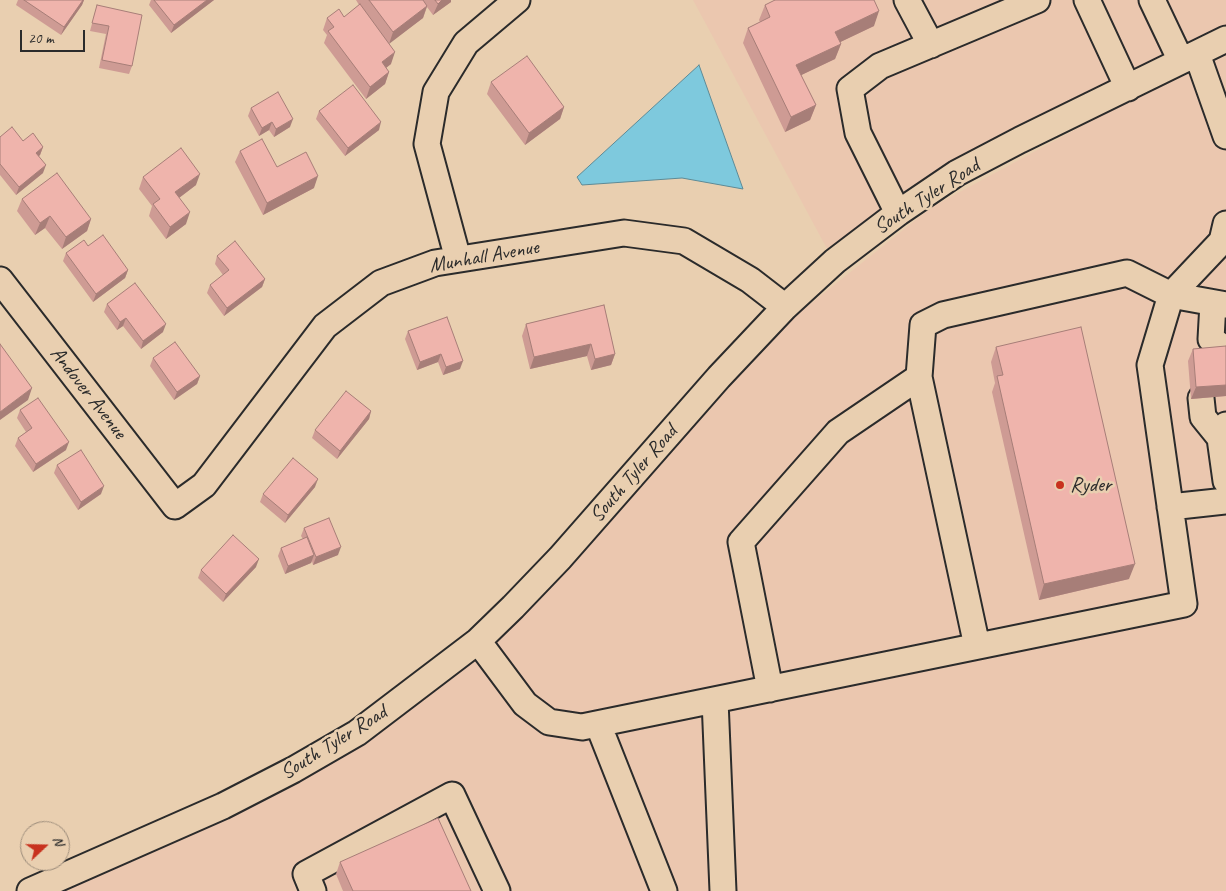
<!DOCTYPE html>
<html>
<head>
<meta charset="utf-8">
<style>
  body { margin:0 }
  #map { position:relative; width:1226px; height:891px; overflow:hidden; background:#e9cfb0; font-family:Caveat,sans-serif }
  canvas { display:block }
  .north { position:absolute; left:20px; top:821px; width:50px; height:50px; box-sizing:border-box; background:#e9cfb0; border:1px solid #9d8d7b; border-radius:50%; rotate:69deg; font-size:14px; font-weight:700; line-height:20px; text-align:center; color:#2b2b2b }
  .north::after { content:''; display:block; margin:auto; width:18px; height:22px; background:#c8321e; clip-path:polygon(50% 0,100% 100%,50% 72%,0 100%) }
  .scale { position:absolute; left:20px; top:30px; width:65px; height:22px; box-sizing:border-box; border:2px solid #2b2b2b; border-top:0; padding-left:6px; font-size:15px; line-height:18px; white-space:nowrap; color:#2b2b2b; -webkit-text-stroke:4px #e9cfb0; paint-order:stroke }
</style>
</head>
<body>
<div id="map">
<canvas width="1226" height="891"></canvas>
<div class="north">N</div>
<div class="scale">20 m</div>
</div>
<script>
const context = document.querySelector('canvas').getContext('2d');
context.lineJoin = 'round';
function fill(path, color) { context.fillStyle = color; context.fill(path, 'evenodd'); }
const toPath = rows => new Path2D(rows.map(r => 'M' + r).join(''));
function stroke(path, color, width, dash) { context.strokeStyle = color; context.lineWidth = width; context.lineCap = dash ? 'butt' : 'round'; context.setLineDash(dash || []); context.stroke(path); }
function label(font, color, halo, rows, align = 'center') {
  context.font = font + ' Caveat,sans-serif'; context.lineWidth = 5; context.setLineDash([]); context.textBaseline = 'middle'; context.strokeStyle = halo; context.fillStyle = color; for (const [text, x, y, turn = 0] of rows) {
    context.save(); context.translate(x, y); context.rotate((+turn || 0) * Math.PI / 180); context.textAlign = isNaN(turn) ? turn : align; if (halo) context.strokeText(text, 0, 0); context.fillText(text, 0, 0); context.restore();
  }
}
const built = toPath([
  [693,0,1226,0,1226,32,832,258],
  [1226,52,1226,891,58,891,443,682,684,434,794,317,932,207,1145,92]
]);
const water = toPath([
  [699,65,743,189,682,178,582,185,577,177,699,65]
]);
const minor = toPath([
  [907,0,931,45],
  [1087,0,1128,88],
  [1152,0,1181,61],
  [1197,54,1226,136],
  [898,213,858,133,850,89,880,66,1037,0],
  [458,259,427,144,436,92,466,43,517,0],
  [0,280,175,506,204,485,325,326,381,283,435,263,624,233,684,241,750,280,785,307],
  [1213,303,1211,339,1225,349,1226,357],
  [919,377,977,646],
  [1201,398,1203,417,1220,438],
  [1226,425,1220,438,1226,481],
  [1170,507,1226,501],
  [478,641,525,704,549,722,582,727,1184,604,1150,365,1171,295,1222,241,1226,224],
  [770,689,741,542,838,432,919,377,923,325,943,315,1127,273,1171,295,1226,305],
  [715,700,723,891],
  [598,724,664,891],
  [30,891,223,806,293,770,357,733,478,641,513,607,560,558,719,377,785,307,835,261,898,213,957,173,1020,140,1226,39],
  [313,891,306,874,452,795,497,891]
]);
const wall = toPath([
  [18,0,84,0,82,5,61,35,16,5],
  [151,0,214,0,171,33,149,5],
  [356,0,451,0,451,2,433,15,427,7,423,18,389,43,391,64,386,68,389,72,385,84,366,99,324,43,327,35,323,30,327,18,344,17,359,5],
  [97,5,132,66,129,74,99,68,106,34,90,31],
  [765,5,874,26,840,42,841,44,835,59,801,75,816,105,810,120,785,132,743,43,748,28,760,22,759,20],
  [491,82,564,107,560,119,525,145,487,94],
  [251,108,290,127,274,137,269,130,259,136,248,116],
  [319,111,379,130,345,156,316,119],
  [0,137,23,141,43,147,40,155,39,156,43,173,16,195,0,175],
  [240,151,277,167,314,188,263,215,235,162],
  [143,177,196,185,179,198,186,224,166,239,149,216,152,206,139,189],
  [22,199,91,219,87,231,62,249,45,228,35,235,17,211],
  [88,246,128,270,125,278,93,302,63,261,66,253],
  [217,256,265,279,262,287,224,316,207,293,210,285,223,275,215,264],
  [107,304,163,332,141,349,123,326,117,330,104,312],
  [604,305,615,354,611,365,591,370,587,356,530,369,522,336,526,324],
  [447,317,460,369,443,375,438,362,417,370,405,339,408,331],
  [1226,346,1226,396,1191,399,1188,361,1193,349],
  [996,347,1129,579,1039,600,992,392,995,383,991,362],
  [153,358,200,376,197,384,174,400,150,366],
  [20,410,66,450,33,472,15,446,18,438,26,432,17,418],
  [371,411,369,419,337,459,312,438,315,430],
  [57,465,101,494,78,510,54,473],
  [315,487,285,523,260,502,263,494],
  [304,528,338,555,313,565,312,561,311,563,285,574,278,556,281,548,303,539,301,536],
  [256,567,223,602,198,578,201,570],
  [340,862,471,891,343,891,336,874]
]);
const shadedWall = toPath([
  [83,0,84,0,82,5,61,35,64,27],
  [207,0,214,0,171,33,174,25],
  [442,0,451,0,451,2,433,15,438,4],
  [427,6,423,18,389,44,393,32],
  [879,11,874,26,830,47,835,32],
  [841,44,835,59,791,80,796,65],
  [395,52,391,64,378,74,382,62],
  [389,72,385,84,366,99,370,87],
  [816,105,810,120,785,132,791,117],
  [564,107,560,119,525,145,529,133],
  [293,119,290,127,274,137,276,129],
  [272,122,269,130,259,136,262,128],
  [381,122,379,130,345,156,348,148],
  [43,147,40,155,33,161,36,153],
  [46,165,43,173,16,195,19,187],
  [200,174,196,185,171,204,175,192],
  [318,176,314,188,263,215,267,203],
  [190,212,186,224,166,239,170,227],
  [50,216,45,228,35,235,40,223],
  [91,219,87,231,62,249,66,237],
  [128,270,125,278,93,302,96,294],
  [265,279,262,287,224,316,227,308],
  [126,318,123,326,117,330,120,322],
  [166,324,163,332,141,349,143,341],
  [591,344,587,356,530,369,534,357],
  [441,354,438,362,417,370,420,362],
  [615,354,611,365,591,370,595,359],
  [463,361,460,369,443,375,446,367],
  [200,376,197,384,174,400,177,392],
  [1226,385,1226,396,1191,399,1196,387],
  [32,388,28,400,0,420,0,412],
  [371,411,369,419,337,459,340,451],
  [69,442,66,450,33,472,36,464],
  [318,479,315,487,285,523,288,515],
  [104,486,101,494,78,510,81,502],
  [341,547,338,555,313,565,316,557],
  [314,555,311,563,285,574,288,566],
  [259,559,256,567,223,602,226,594],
  [1135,564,1129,579,1039,600,1044,584]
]);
const building = toPath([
  [24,0,83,0,64,27,24,0],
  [154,0,207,0,174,25,154,0],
  [369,0,423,0,427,6,393,32,369,0],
  [435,0,442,0,438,4,435,0],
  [775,0,874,0,879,11,835,32,841,44,796,65,816,105,791,117,748,28,770,17,765,5,775,0],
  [360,4,395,52,382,62,389,72,370,87,328,31,334,27,327,18,339,9,344,17,360,4],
  [97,5,142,15,132,66,102,60,109,26,92,23,97,5],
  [527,56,564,107,529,133,491,82,527,56],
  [353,85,381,122,348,148,319,111,353,85],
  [278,92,293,119,276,129,272,122,262,128,251,108,278,92],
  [12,127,23,141,33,133,43,147,36,153,46,165,19,187,0,164,0,137,12,127],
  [262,139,277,167,306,152,318,176,267,203,240,151,262,139],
  [181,148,200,174,175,192,190,212,170,227,153,204,160,199,143,177,181,148],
  [57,173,91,219,66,237,50,216,40,223,22,199,57,173],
  [103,235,128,270,96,294,66,253,84,240,88,246,103,235],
  [235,241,265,279,227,308,210,285,229,270,217,256,235,241],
  [135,283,166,324,143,341,126,318,120,322,107,304,135,283],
  [604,305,615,354,595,359,591,344,534,357,526,324,604,305],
  [447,317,463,361,446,367,441,354,420,362,408,331,447,317],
  [1081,327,1135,564,1044,584,997,376,1003,375,996,347,1081,327],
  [175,342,200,376,177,392,153,358,175,342],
  [0,344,32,388,0,412,0,344],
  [1226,346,1226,385,1196,387,1193,349,1226,346],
  [346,391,371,411,340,451,315,430,346,391],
  [38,398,69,442,36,464,18,438,32,428,20,410,38,398],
  [81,450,104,486,81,502,57,465,81,450],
  [293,458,318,479,288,515,263,494,293,458],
  [329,518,341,547,316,557,304,528,329,518],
  [233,535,259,559,226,594,201,570,233,535],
  [307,537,314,555,288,566,281,548,307,537],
  [438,818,471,891,353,891,340,862,438,818]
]);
const markers = [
  [1060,485,5,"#c8321e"]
];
const streetNames = [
  ["South Tyler Road",927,197,-33],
  ["Munhall Avenue",484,257,-10],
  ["Andover Avenue",88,393,52],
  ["South Tyler Road",634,474,-49],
  ["South Tyler Road",334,743,-32]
];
const poiNames = [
  ["Ryder",1070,485]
];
fill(built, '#ebc7af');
fill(water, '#7ec9dd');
stroke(water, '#5d8a96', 1);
stroke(minor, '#2b2b2b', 29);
stroke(minor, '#e9cfb0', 25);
fill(wall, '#ce9b94');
fill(shadedWall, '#a77e78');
fill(building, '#efb4ac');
stroke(building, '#a77e78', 1);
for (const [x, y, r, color] of markers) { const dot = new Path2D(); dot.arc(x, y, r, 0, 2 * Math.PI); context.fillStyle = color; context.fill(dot); stroke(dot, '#e9cfb0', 2); }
label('21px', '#2b2b2b', '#e9cfb0', streetNames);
label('21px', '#2b2b2b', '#e9cfb0', poiNames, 'left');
</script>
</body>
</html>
